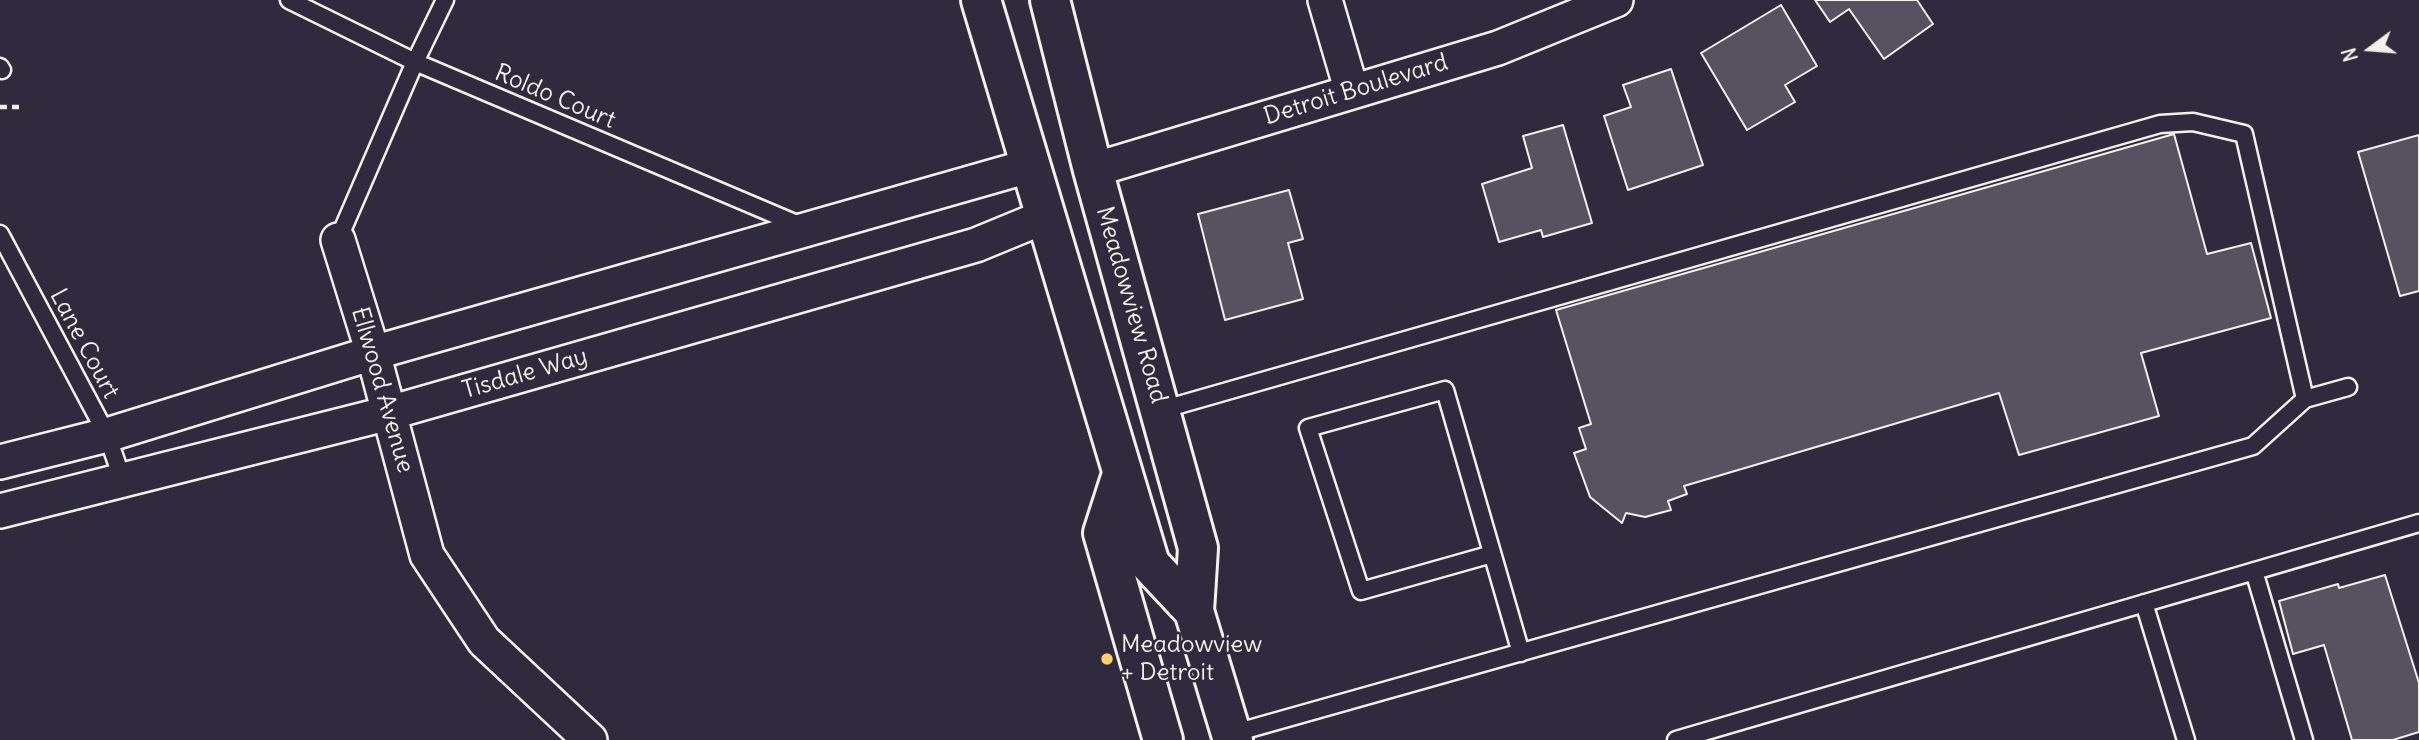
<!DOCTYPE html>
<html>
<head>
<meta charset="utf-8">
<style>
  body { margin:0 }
  #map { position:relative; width:2419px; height:740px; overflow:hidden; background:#2f2a3d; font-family:Delius,sans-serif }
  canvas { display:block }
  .north { position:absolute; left:2335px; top:14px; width:70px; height:70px; -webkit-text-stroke:5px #2f2a3d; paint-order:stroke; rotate:254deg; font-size:19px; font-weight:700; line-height:28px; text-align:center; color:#f4f1e8 }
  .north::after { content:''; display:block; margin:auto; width:24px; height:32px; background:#f4f1e8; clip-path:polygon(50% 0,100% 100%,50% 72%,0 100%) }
</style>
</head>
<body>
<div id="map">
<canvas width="2419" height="740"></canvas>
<div class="north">N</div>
</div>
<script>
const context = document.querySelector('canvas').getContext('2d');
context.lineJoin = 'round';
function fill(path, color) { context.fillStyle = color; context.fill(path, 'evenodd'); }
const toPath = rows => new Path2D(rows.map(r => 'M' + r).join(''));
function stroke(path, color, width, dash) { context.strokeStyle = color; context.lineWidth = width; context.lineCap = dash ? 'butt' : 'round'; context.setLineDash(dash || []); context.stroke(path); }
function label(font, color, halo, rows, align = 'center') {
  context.font = font + ' Delius,sans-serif'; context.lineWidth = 5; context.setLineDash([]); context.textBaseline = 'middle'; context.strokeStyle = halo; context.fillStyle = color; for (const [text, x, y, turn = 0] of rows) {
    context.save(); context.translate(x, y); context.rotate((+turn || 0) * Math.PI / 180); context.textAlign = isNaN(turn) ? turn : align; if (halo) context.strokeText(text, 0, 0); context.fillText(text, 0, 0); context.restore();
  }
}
const building = toPath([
  [1815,0,1917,0,1933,24,1884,59,1849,9,1830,22,1815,0],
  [1781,5,1817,66,1785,85,1795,102,1747,130,1701,53,1781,5],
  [1671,69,1703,165,1628,190,1604,116,1631,107,1623,85,1671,69],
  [1563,125,1592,223,1543,237,1541,230,1499,242,1482,184,1532,168,1523,136,1563,125],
  [2174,134,2207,254,2251,243,2271,318,2141,353,2159,416,2019,455,1999,393,1684,486,1687,494,1668,501,1671,510,1645,517,1626,513,1622,523,1590,497,1574,453,1586,449,1579,428,1591,424,1556,310,2174,134],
  [2419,135,2419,291,2400,296,2358,152,2419,135],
  [1289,190,1303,239,1288,243,1303,299,1225,320,1198,214,1289,190],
  [2385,575,2419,683,2419,732,2393,740,2352,740,2324,645,2293,654,2279,601,2338,584,2339,588,2385,575]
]);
const path = toPath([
  [0,107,24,107]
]);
const service = toPath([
  [289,0,415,62,804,227],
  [0,67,2,70],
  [0,234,107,435,122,478],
  [338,240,415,62,445,0],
  [1161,410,2160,124,2193,122,2244,134,2305,399],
  [1492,554,1361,591,1308,428,1445,390,1521,653],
  [2254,571,2304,740],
  [2144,603,2186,740],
  [1231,734,2253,446,2305,399,2348,387],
  [1676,740,2419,523]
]);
const minor = toPath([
  [1325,0,1352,92],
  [1093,170,1498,48,1616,0],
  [338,240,373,353,427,555,484,641,590,740],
  [0,462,107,435,373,353,1029,166],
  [0,511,389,413,976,245,1044,217]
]);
const secondary = toPath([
  [981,0,1150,564,1194,611],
  [1050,0,1093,170,1198,548,1194,611,1233,740],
  [1122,474,1103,533,1163,740]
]);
const markers = [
  [1107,659,7,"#ffd166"]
];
const streetNames = [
  ["Detroit Boulevard",1356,90,-17],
  ["Roldo Court",555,97,23],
  ["Meadowview Road",1131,305,74],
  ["Lane Court",84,344,62],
  ["Tisdale Way",525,374,-16],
  ["Ellwood Avenue",382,390,74]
];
const poiNames = [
  ["Meadowview",1121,645],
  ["+ Detroit",1121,673]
];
fill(building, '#56525f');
stroke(building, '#f4f1e8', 2);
stroke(service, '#f4f1e8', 21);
stroke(minor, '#f4f1e8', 38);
stroke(secondary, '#f4f1e8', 44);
stroke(path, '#f4f1e8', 4.5, [7, 5]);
stroke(service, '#2f2a3d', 16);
stroke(minor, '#2f2a3d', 33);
stroke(secondary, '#2f2a3d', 38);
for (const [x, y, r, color] of markers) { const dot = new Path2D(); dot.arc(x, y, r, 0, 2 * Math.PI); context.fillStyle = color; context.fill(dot); stroke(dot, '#2f2a3d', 2.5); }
label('24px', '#f4f1e8', '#2f2a3d', streetNames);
label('24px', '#f4f1e8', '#2f2a3d', poiNames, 'left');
</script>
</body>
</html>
